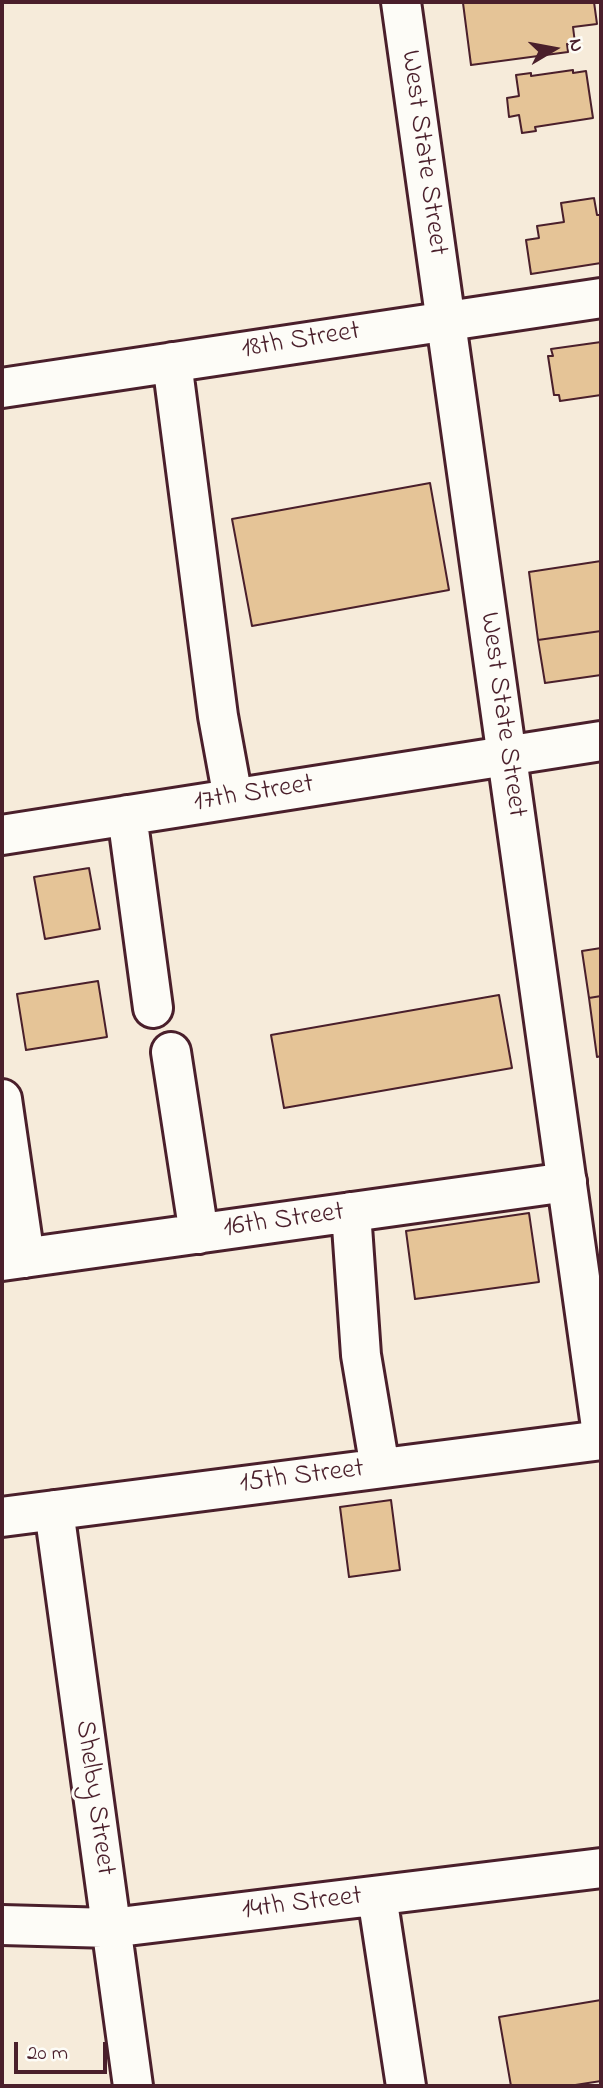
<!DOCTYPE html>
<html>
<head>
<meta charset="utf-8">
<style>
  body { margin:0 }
  #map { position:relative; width:603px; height:2088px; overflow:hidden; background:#f6ebda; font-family:"Indie Flower",sans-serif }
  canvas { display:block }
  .frame { position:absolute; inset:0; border:4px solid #4a1f2b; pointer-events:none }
  .north { position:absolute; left:519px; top:14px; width:70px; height:70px; -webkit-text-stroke:5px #fdfcf7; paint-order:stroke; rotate:80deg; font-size:19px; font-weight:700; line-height:28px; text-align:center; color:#4a1f2b }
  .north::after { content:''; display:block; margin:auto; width:24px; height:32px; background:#4a1f2b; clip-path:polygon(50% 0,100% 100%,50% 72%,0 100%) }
  .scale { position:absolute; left:14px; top:2042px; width:93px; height:32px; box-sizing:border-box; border:4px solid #4a1f2b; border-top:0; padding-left:9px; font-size:21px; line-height:24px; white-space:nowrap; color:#4a1f2b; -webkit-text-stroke:5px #fdfcf7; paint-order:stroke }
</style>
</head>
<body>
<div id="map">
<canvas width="603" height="2088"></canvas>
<div class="frame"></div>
<div class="north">N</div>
<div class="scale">20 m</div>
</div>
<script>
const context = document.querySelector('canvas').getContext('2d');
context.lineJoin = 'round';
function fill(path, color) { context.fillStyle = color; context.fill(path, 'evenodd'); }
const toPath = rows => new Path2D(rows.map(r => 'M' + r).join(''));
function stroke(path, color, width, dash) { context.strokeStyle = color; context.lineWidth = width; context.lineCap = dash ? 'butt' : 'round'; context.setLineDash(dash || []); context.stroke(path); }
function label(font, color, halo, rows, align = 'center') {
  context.font = font + ' "Indie Flower",sans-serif'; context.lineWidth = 6; context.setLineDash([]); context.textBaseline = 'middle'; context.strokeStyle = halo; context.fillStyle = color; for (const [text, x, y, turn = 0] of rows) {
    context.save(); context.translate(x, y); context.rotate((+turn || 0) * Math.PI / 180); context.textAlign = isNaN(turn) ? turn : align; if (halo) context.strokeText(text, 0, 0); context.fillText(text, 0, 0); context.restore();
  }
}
const building = toPath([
  [472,2,594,2,597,24,573,27,575,43,567,44,568,52,471,65,463,3,472,2],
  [573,70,573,73,586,71,593,118,535,127,536,131,522,133,519,115,509,117,507,98,519,96,516,75,531,73,531,76,573,70],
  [594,198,597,215,601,215,601,263,531,274,526,240,539,238,537,226,564,222,561,203,594,198],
  [601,342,601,395,560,401,559,395,554,395,548,356,553,356,551,349,601,342],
  [430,483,449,590,252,626,232,519,430,483],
  [601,561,601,631,538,640,529,572,601,561],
  [601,631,601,675,545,683,538,640,601,631],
  [89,868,100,929,45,939,34,877,89,868],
  [601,948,601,996,589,998,582,951,601,948],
  [98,981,107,1037,26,1050,17,994,98,981],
  [499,995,512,1068,284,1108,271,1035,499,995],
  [601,996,601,1056,597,1057,589,998,601,996],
  [529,1213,539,1282,415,1299,406,1231,529,1213],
  [391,1500,400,1570,349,1577,340,1507,391,1500],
  [601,2000,601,2081,569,2086,511,2086,499,2017,601,2000]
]);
const minor = toPath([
  [172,362,218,716,233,798],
  [2,388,601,298],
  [127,815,153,1008],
  [2,835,601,741],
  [171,1052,199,1234],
  [2,1099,25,1258],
  [351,1212,361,1355,380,1468],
  [2,1261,567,1182],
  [54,1510,133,2086],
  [2,1517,601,1440],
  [377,1896,406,2086],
  [2,1925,111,1928,601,1868]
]);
const major = toPath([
  [401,2,601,1427]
]);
const streetNames = [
  ["West State Street",422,153,82],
  ["18th Street",301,342,-9],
  ["West State Street",501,715,82],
  ["17th Street",254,795,-9],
  ["16th Street",284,1222,-8],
  ["15th Street",302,1478,-7],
  ["Shelby Street",93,1798,82],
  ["14th Street",302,1905,-7]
];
fill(building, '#e5c497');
stroke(building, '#4a1f2b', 2);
stroke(minor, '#4a1f2b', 44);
stroke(major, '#4a1f2b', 44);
stroke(minor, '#fdfcf7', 38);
stroke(major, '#fdfcf7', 38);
label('28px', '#4a1f2b', '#fdfcf7', streetNames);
</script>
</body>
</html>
